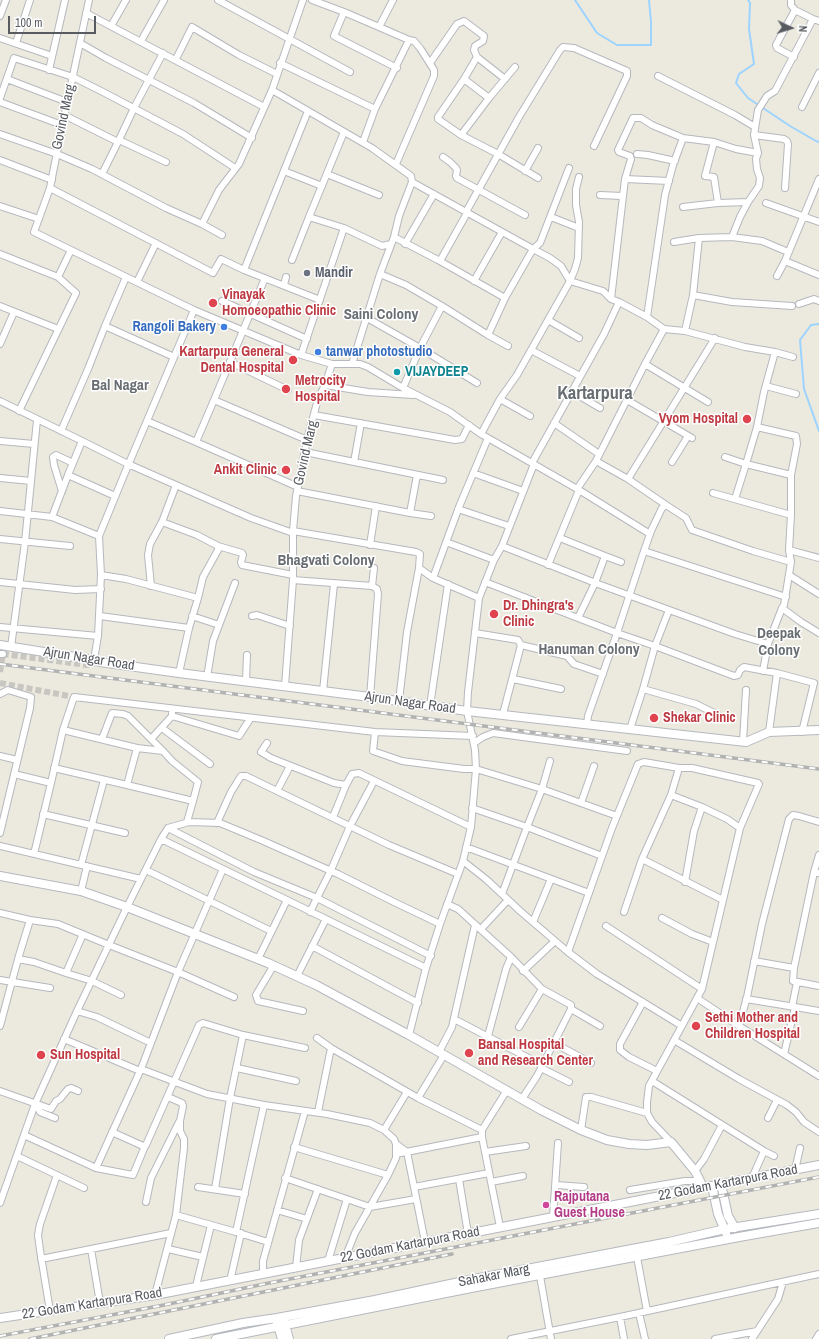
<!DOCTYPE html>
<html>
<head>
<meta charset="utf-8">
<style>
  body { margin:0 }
  #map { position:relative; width:819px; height:1339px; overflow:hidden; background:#ece9df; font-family:"Archivo Narrow",sans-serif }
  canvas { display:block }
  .north { position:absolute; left:771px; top:8px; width:40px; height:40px; -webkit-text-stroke:3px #fff; paint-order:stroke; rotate:94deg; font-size:11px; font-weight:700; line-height:16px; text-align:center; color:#585c61 }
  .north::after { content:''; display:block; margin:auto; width:14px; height:18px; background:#585c61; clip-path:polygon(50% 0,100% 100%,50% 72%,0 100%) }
  .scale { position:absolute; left:8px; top:16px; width:88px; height:18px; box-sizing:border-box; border:2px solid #585c61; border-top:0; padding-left:5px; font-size:12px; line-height:14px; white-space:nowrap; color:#585c61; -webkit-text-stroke:3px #fff; paint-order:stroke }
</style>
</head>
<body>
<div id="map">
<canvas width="819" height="1339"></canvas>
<div class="north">N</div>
<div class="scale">100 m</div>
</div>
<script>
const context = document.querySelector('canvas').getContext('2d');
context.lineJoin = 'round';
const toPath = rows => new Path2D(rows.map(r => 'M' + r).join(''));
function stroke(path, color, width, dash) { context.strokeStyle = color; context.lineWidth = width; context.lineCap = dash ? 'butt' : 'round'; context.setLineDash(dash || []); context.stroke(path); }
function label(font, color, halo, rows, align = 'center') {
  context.font = font + ' "Archivo Narrow",sans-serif'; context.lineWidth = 3; context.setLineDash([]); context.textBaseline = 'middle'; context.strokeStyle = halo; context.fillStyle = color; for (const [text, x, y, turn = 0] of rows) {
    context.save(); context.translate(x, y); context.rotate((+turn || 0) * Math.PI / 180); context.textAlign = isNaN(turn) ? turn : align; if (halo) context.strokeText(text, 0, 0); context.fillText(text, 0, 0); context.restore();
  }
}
const stream = toPath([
  [575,0,597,33,617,45,651,45,651,22,649,0],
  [748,0,750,3,749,29,754,64,739,74,736,83,748,98,790,126,816,141,819,142],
  [819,324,811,325,800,340,804,389,819,431]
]);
const streetTunnel = toPath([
  [0,672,3,654,87,665,100,662],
  [0,683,74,697]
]);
const street = toPath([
  [89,0,61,132,50,188,34,232,194,310,301,355,332,364,360,364,368,367,403,388,450,412,481,434,579,490],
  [218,0,350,72],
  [303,0,272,90,372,148,411,176,412,182],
  [312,0,344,12,334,36,397,68],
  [791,0,791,5,795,10,813,19],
  [344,12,379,27,393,0],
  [86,13,264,107],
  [0,16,6,0],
  [111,26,126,0],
  [379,27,409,40],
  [0,38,52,56],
  [141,41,164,0],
  [16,43,30,0],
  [80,43,106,58,194,103,252,138],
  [477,57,464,79,438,117,438,119,461,135,498,154,538,178],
  [794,57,777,48,776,45,795,10],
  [176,59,192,27,239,55,277,74],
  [280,63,375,109],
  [430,63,457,24,464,21,484,36,483,41,475,46,474,50,477,57,505,79],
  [49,70,65,0],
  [658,76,735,115,755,127],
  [7,79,67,102],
  [464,79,489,98],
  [0,98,14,58,73,77,103,92,183,134,235,168],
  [0,102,62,125],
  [802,107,819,73],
  [308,111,244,270,320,300],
  [64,115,118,142,134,108,163,53],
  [344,132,309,217,344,228,382,246,391,244],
  [0,134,57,154,92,169,166,208,202,224],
  [461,135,489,98,515,67],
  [754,135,784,139,787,141,788,144,785,188],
  [119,140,166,162],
  [363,142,375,109,409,40,414,41,420,48,434,70,434,76,396,164],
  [714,142,705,176,714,177,718,203],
  [637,154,648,155,675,161],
  [443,157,450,162,456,168,457,170,456,176,457,178,525,215],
  [0,160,52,180],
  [284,171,322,186],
  [525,171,538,148],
  [102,174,118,142],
  [327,174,379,195],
  [625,179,669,181],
  [50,188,213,273,221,259,244,270],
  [600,195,622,196],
  [766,203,819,222],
  [0,206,39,219],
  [683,207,718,203,748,202],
  [466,212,519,117,560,50,563,47,574,48,627,71,627,76,594,146],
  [551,217,579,228],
  [222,235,202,224,219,190,239,164,272,90],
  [394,237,399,216,412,182,533,249,540,243,569,168],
  [732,237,762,241,788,252],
  [674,242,699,238],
  [405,244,434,194],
  [0,254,58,277,76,293,19,411],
  [292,260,309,217],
  [440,261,467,213],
  [785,261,819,275],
  [380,274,406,285,442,306],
  [777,276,785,261,819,179],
  [58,277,71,250],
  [126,277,105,326,174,357],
  [265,278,214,400,307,440],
  [474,281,502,232],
  [570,281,575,269,578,258,579,222,576,205,576,189,579,177],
  [137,282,156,243],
  [284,285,286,277],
  [693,295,732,302,792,306],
  [611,299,625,179,631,159,630,156,619,152,618,150,633,118,641,118,652,125,683,138,714,142,736,149,758,153],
  [222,301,307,339],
  [799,304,814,299,819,301],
  [0,306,58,329],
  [367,318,420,348,477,383],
  [548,320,579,338],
  [664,329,647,317,665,195,673,165,683,138],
  [488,335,508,346],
  [0,344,14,312],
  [531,350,580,376],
  [775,352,793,357],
  [301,355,344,228],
  [230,362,288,390],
  [352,364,380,274,394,237,438,260,505,298],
  [645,364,708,402],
  [325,385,368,392,413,395],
  [766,386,796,394],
  [403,388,420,348,442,306,488,335,505,298,533,249,550,258,561,266,570,281],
  [571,391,600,408],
  [500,399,530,416],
  [627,400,692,438],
  [0,401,82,441],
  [314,415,455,440,462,439,469,425],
  [147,421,196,442,214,400],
  [554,423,599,454],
  [757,427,796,436,797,444,791,475],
  [61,431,88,369,105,326],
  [481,434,500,399,517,375,570,281,603,291,611,299,619,302],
  [0,441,34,444],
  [196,442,298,487],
  [305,452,443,480],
  [725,457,746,464,735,499],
  [596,461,645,364,664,329,685,331],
  [354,462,361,423],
  [672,462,688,436],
  [532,463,604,334,619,302,647,317],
  [473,473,523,491],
  [68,475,52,517,99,536],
  [417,475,410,513,431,516],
  [0,478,31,481],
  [628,479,666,505],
  [176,485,162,522,197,535,218,546,218,550,203,577,198,598],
  [577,489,596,461,628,479,715,338],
  [62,491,54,465,53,457,56,455,73,463],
  [297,491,410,513],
  [713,493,791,515],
  [115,496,68,475,82,441,128,464,251,518,293,533],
  [458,509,509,526],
  [0,511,52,517],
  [293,531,416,552,420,554,419,568],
  [560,538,605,556,595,583,578,618,617,633,588,716,587,724],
  [0,539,70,546],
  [446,542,494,560],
  [370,545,376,506],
  [218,546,242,553,243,555,241,562,242,565,293,575],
  [502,546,534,464],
  [789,550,819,558],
  [644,551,786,597],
  [605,556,621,562],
  [548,565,579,490,650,534],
  [101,575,126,579,198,598,189,628,179,673],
  [789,575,819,594],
  [433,578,459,507,488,438],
  [293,580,372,586,377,589,378,594,370,697],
  [0,582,75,590,101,589],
  [485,582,578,618],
  [151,586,148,555,150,544,162,522],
  [372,586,374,568],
  [782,608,784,605,791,562,789,550,791,515,791,475,746,464,757,427,764,392,775,352,745,347,685,331,693,295,699,238,732,237,740,217,748,202,759,186,760,178,757,169,756,159,758,153,754,135,758,110,767,96,775,91,813,19,819,21],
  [669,610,655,646,734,676,738,675,740,670,744,667,777,673,814,683,802,732],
  [100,616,189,628],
  [192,616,219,625],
  [252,616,257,615,290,626],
  [0,627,98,636],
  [475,633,518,640,521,645,567,656,574,664,603,674],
  [11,647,25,542,37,420],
  [0,654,3,654],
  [94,660,98,636,101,575,99,536,124,475,194,310],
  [763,671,768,644,782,608,801,622,819,633],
  [207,677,213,641,235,583],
  [513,679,561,689],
  [246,681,247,655],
  [285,686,293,580,293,531,296,496,307,440,318,399,325,385,332,364],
  [643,689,696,704,720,716],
  [323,691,334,584],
  [0,694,8,690,31,697,30,708,0,833],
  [399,701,407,632,419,568,433,578,479,598],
  [430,706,448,584],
  [503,714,521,645],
  [172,716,239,736,250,719],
  [162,728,210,764],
  [630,729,643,689,655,646,617,633,642,557,651,531,662,508,666,505,686,518,692,530,753,551,791,562],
  [63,730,74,697,375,732,473,736],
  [375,732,373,751,402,761,464,769,476,769,542,789,527,827,602,856],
  [769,732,777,673],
  [102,739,112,713,123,714,128,716,163,751],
  [151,739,172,716,172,713],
  [743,742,746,690],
  [267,743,261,752,271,758,334,783,346,785,333,817],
  [474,743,483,737,493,733,627,751],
  [137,748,163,751,172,761,198,782,193,801],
  [0,756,17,760],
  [550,761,542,789,617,816],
  [14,774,51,783],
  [127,785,193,801,187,822],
  [346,785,352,774,359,773,471,827],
  [277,791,290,766],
  [671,795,642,859,723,900],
  [581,803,594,766],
  [472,808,527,827,502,894],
  [43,814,125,833],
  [217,823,231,792,241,776,246,776,389,845,458,874],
  [168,828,254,872,317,898,431,956],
  [161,839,287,900],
  [0,846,141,879],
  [466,847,589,893],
  [34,854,51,783,63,730,137,748,127,785,54,768],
  [463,861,487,880,520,911,568,952,597,974,682,1026],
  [81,865,104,780],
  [146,870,271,931],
  [814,872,819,855],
  [685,882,694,831,702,807],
  [81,891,87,866],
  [447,904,458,909,511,957,542,989,571,1005,571,1009,537,1076,522,1099],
  [310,912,331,870,350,826,374,781],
  [624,912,642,859],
  [0,913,30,920,58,924,109,945,178,972,234,997],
  [662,918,692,934,713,942],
  [533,922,551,879],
  [606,926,702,989],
  [481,929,508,900],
  [83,934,66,973,92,981,121,995],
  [312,946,418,1003],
  [568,952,612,828,638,764,644,762,679,768,692,768,758,783,759,784,740,828],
  [18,959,30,920],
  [258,959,287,900,426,968],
  [754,961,794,968,793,981,819,986],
  [274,965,256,995,258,1001,303,1011],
  [794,968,814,872,819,873],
  [523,971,555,941],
  [297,976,326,919],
  [0,980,50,988],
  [697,998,739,1026,747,997,762,924,789,819,793,815,799,816,819,822],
  [746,999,795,1007,784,1054],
  [643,1002,620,1044,620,1050,629,1057,657,1071],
  [792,1007,797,982],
  [795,1007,819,1011],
  [571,1009,600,1026],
  [77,1011,97,1017,151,1043],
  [454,1019,542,1065],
  [0,1026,18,959,34,962,66,973],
  [739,1026,819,1076],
  [519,1027,542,989],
  [409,1035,426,968,440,924,463,861,471,827,476,769,475,750,467,711,468,692,479,598,494,560,502,546,598,584,735,634,768,644],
  [488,1036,506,969,511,957],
  [317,1038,331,1048,418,1098,482,1130,482,1137,500,1227],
  [64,1039,140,1071],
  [674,1040,739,1079,787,1105,796,1112,804,1122,819,1132],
  [554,1043,591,1063],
  [439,1052,452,1027,475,925],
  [237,1068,296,1081],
  [541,1068,569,1082],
  [141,1069,207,1094,264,1105,327,1114,370,1123,384,1130,394,1139,396,1144,396,1158,388,1175,355,1233,345,1258],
  [652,1081,764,1151,752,1178],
  [0,1091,51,1109,56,1101,60,1099,68,1089,71,1088,78,1091],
  [418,1098,444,1055],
  [39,1105,39,1110,40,1112,55,1118],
  [318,1112,331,1048],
  [768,1118,777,1100],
  [384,1130,407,1092],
  [482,1130,507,1090],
  [581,1130,586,1097,591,1097,647,1113],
  [112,1132,143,1146,146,1145,199,1025,203,1023,243,1035,305,1048],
  [24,1135,96,1168,141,1069,178,972,223,869],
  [671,1142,652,1122,647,1113,647,1102,649,1086,702,989,740,828,727,819,702,807,671,795,679,768],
  [396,1144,407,1152,425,1242],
  [294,1147,388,1175],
  [764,1151,774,1156],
  [485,1152,526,1146],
  [396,1154,482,1137],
  [17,1156,84,1188],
  [96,1168,133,1175,145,1146],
  [795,1170,800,1148],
  [695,1171,704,1159,722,1125],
  [285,1178,370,1207,416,1199],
  [459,1179,468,1234],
  [491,1182,523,1176],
  [556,1185,584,1187],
  [198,1187,245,1194],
  [414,1187,489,1173],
  [215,1189,230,1098,243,1035],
  [630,1190,685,1181,699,1181],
  [146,1202,151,1178,179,1122],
  [0,1203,35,1104,77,1011,127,907,161,839,168,828,189,822,220,823,261,840,338,874,394,902,440,924],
  [277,1210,307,1219],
  [176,1215,236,1232,268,1242],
  [553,1217,558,1143],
  [236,1232,264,1105],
  [91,1249,100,1303],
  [168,1249,203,1257],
  [637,1257,647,1311],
  [41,1259,171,1233],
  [328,1261,347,1199],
  [296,1268,299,1240,318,1189],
  [263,1274,263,1261,305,1111],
  [540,1276,551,1339],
  [230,1281,241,1233],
  [197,1287,197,1282,211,1225],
  [155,1295,176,1215,184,1148,184,1139,180,1131,180,1121,183,1106,182,1103,168,1097],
  [50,1311,40,1250,38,1235,40,1224,57,1175],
  [639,1313,645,1339],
  [620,1317,624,1339],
  [511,1339,620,1317,819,1274],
  [715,1339,757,1331],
  [752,1339,778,1299,783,1282],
  [816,1339,819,1334]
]);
const secondary = toPath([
  [0,645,94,660,100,662,179,673,370,697,467,711,746,742,769,732,819,730],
  [0,876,81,891,127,907,268,963,316,985,409,1035,541,1110,581,1130,607,1140,629,1144,647,1145,671,1142,695,1171,703,1187],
  [721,1184,728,1216,735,1228],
  [712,1186,718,1214,726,1233],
  [0,1318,155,1295,819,1165],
  [284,1321,289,1339],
  [277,1322,282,1339],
  [169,1339,243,1323,277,1318,375,1300,469,1280,669,1242,725,1229,819,1214],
  [216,1339,471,1288,739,1237,819,1223]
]);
const rail = toPath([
  [0,664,819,769],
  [0,1336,164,1305,269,1283,819,1177],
  [30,1339,452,1254]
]);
const markers = [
  [307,273,4,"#6b7280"],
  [213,303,5,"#e0444e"],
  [224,327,4,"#3f7fe0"],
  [318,352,4,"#3f7fe0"],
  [293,360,5,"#e0444e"],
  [397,372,4,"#0f9aa8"],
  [286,389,5,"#e0444e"],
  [747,419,5,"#e0444e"],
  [286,470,5,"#e0444e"],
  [494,614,5,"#e0444e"],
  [654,718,5,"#e0444e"],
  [696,1026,5,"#e0444e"],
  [469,1053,5,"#e0444e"],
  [41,1055,5,"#e0444e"],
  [546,1205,4,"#d1479c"]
];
const streetNames = [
  ["Govind Marg",64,117,-78],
  ["Govind Marg",306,453,-77],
  ["Ajrun Nagar Road",89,659,9],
  ["Ajrun Nagar Road",410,703,8],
  ["22 Godam Kartarpura Road",728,1183,-11],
  ["22 Godam Kartarpura Road",410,1245,-11],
  ["Sahakar Marg",494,1276,-11],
  ["22 Godam Kartarpura Road",92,1304,-9]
];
const worshipNames = [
  ["Mandir",315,273]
];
const healthNames = [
  ["Vinayak",222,295],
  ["Homoeopathic Clinic",222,311],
  ["Kartarpura General",284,352,"right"],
  ["Dental Hospital",284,368,"right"],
  ["Metrocity",295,381],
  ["Hospital",295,397],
  ["Vyom Hospital",738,419,"right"],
  ["Ankit Clinic",277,470,"right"],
  ["Dr. Dhingra's",503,606],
  ["Clinic",503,622],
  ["Shekar Clinic",663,718],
  ["Sethi Mother and",705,1018],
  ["Children Hospital",705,1034],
  ["Bansal Hospital",478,1045],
  ["and Research Center",478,1061],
  ["Sun Hospital",50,1055]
];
const shopNames = [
  ["Rangoli Bakery",216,327],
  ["tanwar photostudio",326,352,"left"]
];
const cultureNames = [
  ["VIJAYDEEP",405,372]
];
const hotelNames = [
  ["Rajputana",554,1197],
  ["Guest House",554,1213]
];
const neighbourhoodNames = [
  ["Saini Colony",381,315],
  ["Bal Nagar",120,386],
  ["Bhagvati Colony",326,561],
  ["Deepak",779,634],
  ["Colony",779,651],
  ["Hanuman Colony",589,650]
];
const districtNames = [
  ["Kartarpura",595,394]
];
stroke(stream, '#9cd4ff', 2);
stroke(streetTunnel, '#c7c6c0', 6, [6, 3]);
stroke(street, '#b5b8bd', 8);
stroke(secondary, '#b5b9bf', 10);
stroke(street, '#fff', 6);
stroke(secondary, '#fff', 8);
stroke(rail, '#b1b2b2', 3.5);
stroke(rail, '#fff', 2, [6]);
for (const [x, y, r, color] of markers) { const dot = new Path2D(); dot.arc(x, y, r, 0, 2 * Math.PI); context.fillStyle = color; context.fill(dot); stroke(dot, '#fff', 1.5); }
label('14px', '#585c61', '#fff', streetNames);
label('bold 14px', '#5b616d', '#fff', worshipNames, 'left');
label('bold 14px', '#be3a42', '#fff', healthNames, 'left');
label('bold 14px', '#366cbe', '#fff', shopNames, 'right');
label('bold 14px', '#0d838f', '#fff', cultureNames, 'left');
label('bold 14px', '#b23c85', '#fff', hotelNames, 'left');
label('bold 15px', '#696e73', '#fff', neighbourhoodNames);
label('bold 18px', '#696e73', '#fff', districtNames);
</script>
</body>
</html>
